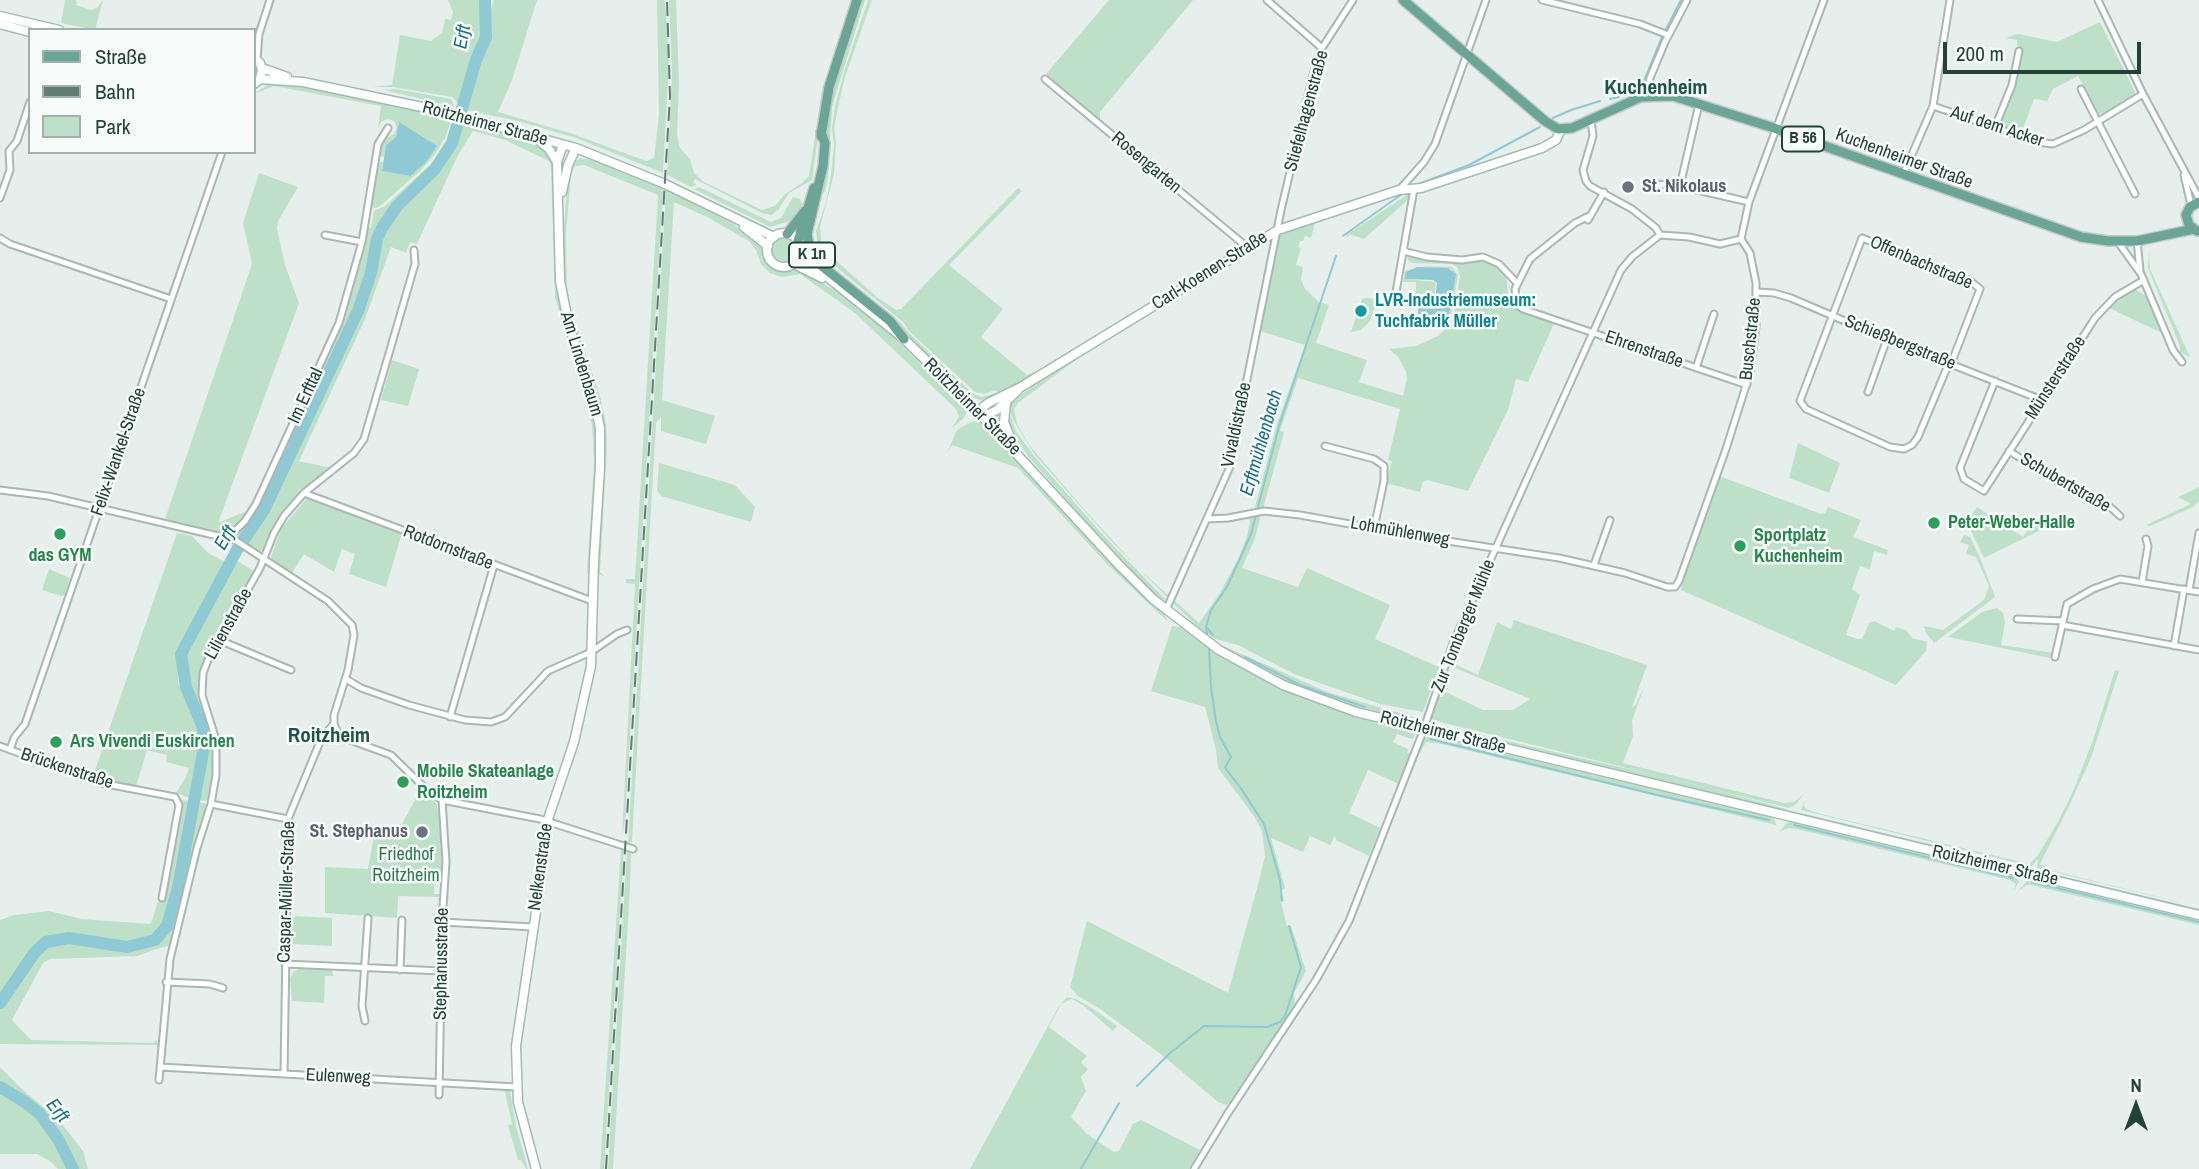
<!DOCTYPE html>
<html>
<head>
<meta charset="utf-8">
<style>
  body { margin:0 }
  #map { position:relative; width:2199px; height:1169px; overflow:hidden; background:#e6efeb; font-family:"Archivo Narrow",sans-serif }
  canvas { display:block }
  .legend { position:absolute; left:28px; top:28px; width:228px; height:126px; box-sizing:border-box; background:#f7fbf9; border:2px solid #a3b1ad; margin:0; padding:9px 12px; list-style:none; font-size:21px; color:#24423a }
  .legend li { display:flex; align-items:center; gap:14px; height:35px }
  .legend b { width:35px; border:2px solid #a3b1ad }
  .north { position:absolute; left:2101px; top:1071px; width:70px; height:70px; -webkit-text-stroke:5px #f7fbf9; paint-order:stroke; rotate:0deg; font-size:19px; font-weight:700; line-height:28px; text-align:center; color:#24423a }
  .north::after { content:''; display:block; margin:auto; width:24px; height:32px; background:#24423a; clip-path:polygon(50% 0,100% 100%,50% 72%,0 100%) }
  .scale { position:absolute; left:1943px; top:42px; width:198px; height:32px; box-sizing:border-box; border:4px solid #24423a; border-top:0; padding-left:9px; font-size:21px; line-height:24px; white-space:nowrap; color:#24423a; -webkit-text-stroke:5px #f7fbf9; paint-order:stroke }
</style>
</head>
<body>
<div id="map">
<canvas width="2199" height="1169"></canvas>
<ul class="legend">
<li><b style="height:9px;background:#6aa596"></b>Straße</li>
<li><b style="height:9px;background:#5f7d75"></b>Bahn</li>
<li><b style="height:19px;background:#bfe0c8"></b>Park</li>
</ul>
<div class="north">N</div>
<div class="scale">200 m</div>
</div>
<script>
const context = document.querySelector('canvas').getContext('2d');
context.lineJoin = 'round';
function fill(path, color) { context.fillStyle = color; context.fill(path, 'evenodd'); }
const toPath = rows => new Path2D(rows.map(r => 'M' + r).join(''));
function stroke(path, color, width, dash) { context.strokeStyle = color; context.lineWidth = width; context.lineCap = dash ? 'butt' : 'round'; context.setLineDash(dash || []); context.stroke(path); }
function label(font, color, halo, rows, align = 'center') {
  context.font = font + ' "Archivo Narrow",sans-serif'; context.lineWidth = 5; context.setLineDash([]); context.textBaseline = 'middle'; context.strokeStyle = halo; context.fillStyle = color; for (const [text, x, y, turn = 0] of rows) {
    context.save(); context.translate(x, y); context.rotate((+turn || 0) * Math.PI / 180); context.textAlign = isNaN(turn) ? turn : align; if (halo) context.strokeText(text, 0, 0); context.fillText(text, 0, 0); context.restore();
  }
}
const green = toPath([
  [65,0,76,0,77,4,74,4,91,10,97,8,103,0,95,30,61,23],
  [448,0,479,0,483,13,482,38,472,57,460,109,457,108,458,103,452,97,393,87,371,87,392,85,400,35,431,41,442,33,445,19,451,20,453,12],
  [494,0,537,0,512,80,498,112,573,134,646,161,654,158,659,114,657,0,665,0,669,58,663,173,576,138,518,121,466,110,480,57,487,40,488,21],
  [669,0,676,0,679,83,677,135,680,148,690,159,694,173,704,182,762,210,775,206,785,194,802,183,809,176,822,91,851,0,853,0,824,93,812,180,789,193,778,210,771,215,762,213,695,179,693,183,697,185,691,187,667,175,672,74],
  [861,0,865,0,832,107,828,176,825,192,821,194,829,105,836,74],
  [868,0,872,0,845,77,838,107,834,128,836,142,834,174,820,227,822,248,878,298,896,310,901,309,1018,188,1022,191,949,265,1003,309,981,337,1027,375,1033,372,1035,374,1000,394,995,390,984,394,975,392,909,331,903,322,824,257,818,248,816,231,826,203,831,175,834,146,832,128,835,107,844,72],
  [1109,0,1193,0,1100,112,1100,120,1046,74],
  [2100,22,2136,94,2134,97,2105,113,2098,114,2078,76,2053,89,2047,101,2034,99,2022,131,2024,134,2000,126,2000,121,2015,80,2022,52,2022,48,2017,46,2017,40,2006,38,2018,34,2057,42],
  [273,81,445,115,452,118,445,138,435,154,420,171,380,206,376,208,370,207,378,162,383,162,382,171,410,176,399,123,396,137,386,145,384,157,381,156,379,154,383,140,394,134,397,127,394,121,387,119,381,122,378,129,381,106,274,86,254,94],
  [396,89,451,99,455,107,384,90],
  [455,119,458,120,444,154,431,169,395,204,378,228,369,268,341,340,257,517,241,540,238,537,237,532,246,522,338,332,353,285,366,227,371,228,374,211,385,206,432,163,447,142],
  [463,121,507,131,537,145,552,158,554,167,559,300,590,394,597,434,592,544,588,572,587,574,594,462,592,425,555,297,551,167,549,161,505,140,473,131,457,157,417,244,410,242,406,253,391,247,365,319,299,461,331,468,303,490,297,489,302,492,279,518,267,547,259,552,245,542,261,522,354,330,377,267,379,249,391,219,399,206,446,158,455,142],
  [581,158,594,160,663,188,625,820,622,837,635,584,626,583,626,579,635,579,658,195,584,165,575,166,571,173,566,235,567,287,571,309,601,400,606,424,607,446,600,572,605,577,599,574,597,570,604,464,599,403,573,328,565,295,562,252,568,173,573,162],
  [259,173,298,187,278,221,277,229,285,265,299,303,218,523,249,510,239,523,219,532,165,519,252,264,243,223],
  [699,187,771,222,781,218,793,197,800,199,804,206,795,222,790,221,770,227,694,189],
  [666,189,730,222,760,242,767,261,774,268,783,271,801,269,848,299,891,334,968,410,963,419,951,429,959,417,956,409,855,313,800,274,782,277,770,273,761,264,756,250,749,241,707,217,674,202,662,400,715,416,706,444,661,431,661,417,656,423,632,840,631,845,628,845],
  [1410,193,1411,197,1364,239,1349,234,1348,237,1345,236],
  [1315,223,1311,238,1305,236,1303,241,1300,241,1298,247,1301,248,1296,265,1303,267,1301,279,1305,289,1319,302,1329,305,1316,343,1367,360,1359,382,1403,396,1407,378,1406,372,1399,358,1389,349,1416,346,1438,336,1453,322,1460,276,1457,267,1452,264,1412,263,1408,260,1407,255,1426,259,1488,262,1500,270,1506,277,1510,307,1555,321,1528,382,1516,379,1508,410,1468,491,1427,480,1423,482,1420,492,1386,483,1392,461,1388,460,1400,409,1298,378,1280,431,1284,432,1263,509,1254,511,1277,424,1305,345,1260,331,1279,238,1281,234],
  [810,235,822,259,901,323,909,333,972,393,981,397,994,394,998,395,984,401,974,398,910,339,899,326,816,256],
  '772 250a12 12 0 1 1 24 0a12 12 0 1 1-24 0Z',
  [2149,250,2150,269,2190,357,2180,352,2180,346,2148,268],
  [1426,266,1452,267,1458,275,1450,321,1443,328,1428,329,1441,325,1452,269,1424,267,1405,279,1436,282,1433,310,1418,308,1421,305,1416,297,1416,282,1403,282,1405,271],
  [2136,290,2146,296,2162,333,2109,308,2124,296],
  [1365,298,1377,299,1370,321,1361,330,1351,332,1362,299],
  [1077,359,1018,403,1014,409,1017,424,1030,446,1083,508,1137,567,1169,596,1168,598,1112,542,1035,455,1013,420,1009,407,1012,401,1072,360],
  [392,360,419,369,408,406,381,400],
  [1008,410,1016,431,1034,456,1104,536,1166,600,1158,598,1130,572,1028,456,1008,427],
  [973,421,983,423,1113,565,1165,614,1167,621,1108,565,1018,468,952,445,946,455,957,430],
  [1798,443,1840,463,1829,493,1789,478],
  [659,463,735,485,755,507,751,522,661,496,657,490],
  [1719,476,1821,514,1825,513,1828,507,1861,520,1853,537,1888,550,1887,555,1874,551,1870,569,1860,566,1852,589,1860,595,1846,635,1857,639,1862,639,1869,623,1874,621,1894,631,1896,627,1906,630,1912,638,1927,642,1926,651,1896,685,1681,590,1682,579],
  [2199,487,2199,501,2193,507,2150,526,2146,525,2191,504,2178,497],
  [308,497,402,533,386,587,349,574,355,554,342,549,334,572,304,554,292,573,273,560,271,557,281,529],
  [1977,507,2023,537,2034,521,2045,528,1984,558,1969,527,1970,517],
  [1259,514,1260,519,1255,538,1242,568,1298,587,1307,568,1390,605,1375,639,1439,667,1423,712,1380,704,1294,674,1238,645,1215,639,1200,629,1174,604,1175,601,1199,623,1220,593,1238,559,1247,536,1250,522,1249,517],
  [177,533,192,536,208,553,228,563,178,653,178,683,194,713,202,740,193,799,176,793,186,777,189,768,166,762,167,755,147,750,136,786,93,776],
  [1964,535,1970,537,1981,560,1995,597,1934,643,1926,633,1924,626,1943,630,1984,600,1989,586,1976,557,1966,554,1969,545,1960,542],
  [236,560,255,572,204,662,199,676,200,698,213,746,211,787,208,800,203,801,198,800,207,744,203,721,192,691,183,656],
  [49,569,70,578,65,595,61,596,42,590],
  [1997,608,2003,613,2005,623,2001,645,2054,653,2054,656,2060,660,1948,637,1982,612],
  [1514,620,1647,665,1632,707,1635,706,1644,687,1632,721,1633,736,1623,763,1784,803,1794,802,1804,794,1795,805,1789,808,1432,720,1432,712,1437,697,1443,697,1444,691,1483,710,1513,710,1530,699,1448,665,1449,661,1478,675,1497,622,1511,629],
  [1172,626,1180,627,1215,652,1286,690,1331,707,1411,730,1415,735,1414,738,1411,739,1397,734,1393,742,1408,749,1407,753,1411,753,1395,791,1397,783,1368,770,1349,813,1380,828,1369,856,1336,840,1335,836,1330,845,1310,836,1303,852,1271,838,1285,888,1281,891,1284,900,1281,902,1287,926,1291,926,1306,971,1294,993,1295,1007,1232,1102,1226,1105,1218,1102,1162,1055,1100,1009,1078,996,1070,987,1087,921,1228,993,1259,881,1265,856,1262,831,1254,816,1218,768,1216,750,1205,707,1151,691],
  [1217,643,1327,692,1420,719,1413,720,1357,708,1291,685],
  [2115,670,2119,671,2091,758,2070,804,2040,864,2050,870,2199,907,2037,868,2038,859,2032,866,2030,866,1801,810,1805,800,1804,806,1806,809,1821,814,2030,864,2038,855,2058,822,2074,789,2093,740],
  [1434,724,1689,783,1787,809,1783,811,1472,736],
  [1431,735,1770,816,1775,820,1776,825,1437,743,1426,742,1412,767,1425,739],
  [421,789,436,803,441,821,442,871,441,874,435,875,434,894,440,894,439,897,398,896,397,918,325,913,325,867,368,869,375,830,395,837],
  [187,800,191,801,184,845,166,923,154,938,136,944,144,947,159,940,171,922,185,868,197,802,203,803,207,805,170,946,166,946,137,956,50,959,43,963,12,1020,31,1040,154,1043,156,1039,158,1045,157,1065,157,1045,0,1044,0,920,14,915,49,911,81,919,151,924,158,901,163,902,182,801],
  [1801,813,2029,868,2022,869,1802,816],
  [1793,822,2011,874,2018,877,2019,882,2013,891,2016,884,2010,880,1797,829,1788,828,1779,832,1787,823],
  [621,848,624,848,604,1169,600,1169],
  [627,849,631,853,630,888,613,1169,608,1169],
  [2038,871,2199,909,2199,912,2040,873],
  [2029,879,2199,919,2199,925,2031,885,2027,885,2018,891],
  [295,916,332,918,332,946,291,944,291,920],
  [299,969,332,970,333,976,325,976,324,1003,292,1001,290,978,293,972],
  [1067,997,1076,999,1092,1008,1117,1026,1113,1031,1084,1006,1072,999,1061,1004,1049,1027,1087,1056,1081,1063,1088,1069,1081,1077,1086,1091,1071,1117,1087,1134,1114,1152,1119,1151,1133,1124,1141,1120,1200,1150,1189,1169,970,1169,1059,1006],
  [0,1067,24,1091,59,1120,83,1151,88,1169,58,1169,50,1161,37,1154,0,1154],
  [500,1088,507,1088,510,1091,516,1126,528,1169,526,1169,521,1160,518,1160,508,1125,512,1124,505,1092]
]);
const water = toPath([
  [399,122,437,146,426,162,410,176,382,171,386,145,396,137],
  [1417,267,1448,268,1456,274,1448,319,1441,325,1428,327,1429,315,1418,314,1418,308,1434,309,1437,283,1433,280,1405,279,1406,272]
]);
const stream = toPath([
  [1642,86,1662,37,1681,0],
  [1610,99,1619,97],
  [1553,118,1571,110,1600,101],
  [1416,185,1469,165,1540,127],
  [1343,236,1402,194],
  [1207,628,1213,635],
  [1207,634,1206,627,1211,610,1227,587,1251,534,1279,426,1336,256],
  [1209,649,1211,687,1216,721,1220,737,1231,757,1225,768,1240,787,1264,824,1280,880,1282,901],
  [1245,657,1300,685,1365,707],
  [1384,711,1407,717],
  [1430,739,1657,795,1769,820],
  [1794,825,2013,878],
  [2032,882,2199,922],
  [1137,1086,1169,1054,1204,1026,1267,1027,1280,1022,1285,1016,1301,967,1289,926],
  [1081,1169,1119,1103]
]);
const river = toPath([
  [0,1003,35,952,46,942,69,938,127,947,155,940,167,926,178,888,204,747,203,728,186,687,181,654,238,548,264,510,358,311,371,273,377,239,382,228,397,206,435,169,452,143,476,60,486,37,485,0],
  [0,1087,25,1102,40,1114,58,1139,73,1169]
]);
const street = toPath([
  [1267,0,1322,48],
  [1542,0,1640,24,1668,35],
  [2098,0,2143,94,2199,198],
  [257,59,259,34,270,0],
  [1045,79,1247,247],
  [2081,89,2135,194],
  [1647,96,1650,78,1665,42,1687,0],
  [1933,106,2037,142,2053,144,2084,130,2143,94],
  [1591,120,1593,136,1583,170,1586,181,1590,186,1632,209,1656,228,1660,235],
  [1995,127,2012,85,2019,51],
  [1903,175,1933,106,1950,0],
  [2184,175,2191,205],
  [1654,184,1680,186,1749,202],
  [1680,186,1699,104],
  [1400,189,1424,162,1435,144,1486,0],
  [0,198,10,170,9,151,17,141,30,102],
  [1589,216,1575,223,1530,259,1515,289,1517,305,1523,309,1747,385],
  [1588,220,1604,192],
  [325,235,362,242],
  [0,238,10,244,171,299],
  [1862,238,1969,280,1980,289,1953,359,1946,370,1918,437,1912,445,1904,449,1890,447,1806,409,1800,401,1862,238],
  [1741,239,1749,202,1824,0],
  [2137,241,2140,270],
  [2118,242,2141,274,2173,350,2182,362],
  [1403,251,1427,257,1462,260,1483,257,1499,264,1517,283],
  [1396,292,1414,189],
  [1757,292,1774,293,1791,298,1887,339,2042,400],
  [1696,368,1714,314],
  [1995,381,1960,468,1964,479,1984,491,2095,318,2115,297,2144,280],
  [1868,392,1887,339],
  [1325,446,1374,459,1384,466,1384,481,1374,528],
  [2009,451,2057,481,2109,506,2120,516],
  [0,490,48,496,235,540,328,601,352,625,354,635,348,670,334,715,334,724,338,733,347,739,391,755,428,791,442,800,540,819,633,849],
  [304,493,592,601],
  [1207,519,1228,518,1264,511,1300,515,1428,538,1559,558,1625,573,1667,587,1675,587,1679,581,1726,449,1750,373,1756,327,1756,283,1750,253,1741,239],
  [228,538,245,521,256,504,339,323,362,242,378,144,388,128],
  [1594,565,1610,520],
  [2142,582,2148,546,2146,539],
  [2189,590,2199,533],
  [1166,610,1229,469,1281,210,1313,75,1322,48,1353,0],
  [2017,619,2063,621],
  [2062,625,2199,650],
  [219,640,291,670],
  [2174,646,2184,589],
  [2055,657,2067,604,2093,589,2120,579,2199,592],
  [346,679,361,688,409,705,465,720,491,722,505,717,548,671,591,652,617,634,627,630],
  [450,717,494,565],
  [0,746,101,783,175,797,179,805,162,898],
  [10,750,14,738,25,724,222,152],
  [211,804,288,819],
  [442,922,533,927],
  [285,964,442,971],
  [400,970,402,920],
  [166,982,210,984,223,988],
  [365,1021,362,1006,368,918],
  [160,1067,516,1087],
  [284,1074,288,819,322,737,334,724],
  [159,1080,170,959,197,848,211,804,216,775,216,740,202,695,203,673,208,660,260,568,274,533,284,516,304,493,354,453,364,439,415,264,414,250],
  [439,1095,442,922,446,862,442,800],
  [1194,1169,1228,1113,1316,980,1349,921,1422,734,1453,643,1621,270,1633,256,1660,235,1689,237,1720,244,1741,239]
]);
const secondary = toPath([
  [0,16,59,30],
  [0,24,30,32],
  [254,58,260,63,262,70,260,79,254,84],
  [262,68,287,77],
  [260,79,303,82,446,112,576,148,665,184,774,237],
  [535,137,549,149,557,162],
  [562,192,568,165,576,148],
  [744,227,768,246],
  '767 250a17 17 0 1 1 34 0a17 17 0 1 1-34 0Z',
  [800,255,904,339,964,397,1119,565,1153,599,1219,650,1283,685,1356,712,2199,915],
  [794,264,822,278],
  [1006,403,1004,422,1012,443],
  [981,414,984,406,990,402,1021,387,1278,230,1399,190,1421,188,1542,148,1556,140,1561,129],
  [981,414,989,414,997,410,1018,390],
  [536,1169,518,1102,516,1046,541,878,547,822,574,742,591,666,594,561,600,467,600,428,595,403,569,326,560,281,557,162,563,145]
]);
const primary = toPath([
  [1403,0,1545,121,1558,129,1572,128,1641,97,1673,96,1771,127,2081,237,2108,241,2137,241,2194,229],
  [821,132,825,143,823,166,807,234,810,251,818,263,890,321,904,339],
  [821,136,829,87,857,0],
  [2197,231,2189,225,2186,215,2190,207,2199,202],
  [787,234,805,211],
  [798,241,814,188]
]);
const rail = toPath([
  [606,1169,670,96,667,0]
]);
const markers = [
  [1628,187,7,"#6b7280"],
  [1361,311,7,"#0f9aa8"],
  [1934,523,7,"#2e9e5b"],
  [60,534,7,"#2e9e5b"],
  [1740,546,7,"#2e9e5b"],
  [56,742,7,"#2e9e5b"],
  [403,782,7,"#2e9e5b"],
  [422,832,7,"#6b7280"]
];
const shields = [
  [1803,139,42],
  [812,255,46]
];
const shieldNames = [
  ["B 56",1803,139],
  ["K 1n",812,255]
];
const streetNames = [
  ["Stiefelhagenstraße",1307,111,-75],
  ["Roitzheimer Straße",485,124,15],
  ["Auf dem Acker",1997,127,18],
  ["Kuchenheimer Straße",1904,159,20],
  ["Rosengarten",1146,163,40],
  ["Offenbachstraße",1921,263,23],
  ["Carl-Koenen-Straße",1210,271,-32],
  ["Buschstraße",1751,339,-84],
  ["Schießbergstraße",1900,343,22],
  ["Ehrenstraße",1644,350,19],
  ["Am Lindenbaum",581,364,73],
  ["Münsterstraße",2056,378,-57],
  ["Im Erfttal",306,396,-65],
  ["Roitzheimer Straße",972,407,45],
  ["Vivaldistraße",1237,425,-78],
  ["Felix-Wankel-Straße",119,452,-71],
  ["Schubertstraße",2065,483,30],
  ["Lohmühlenweg",1400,532,10],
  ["Rotdornstraße",448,548,21],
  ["Lilienstraße",229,624,-61],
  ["Zur Tomberger Mühle",1464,626,-68],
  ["Roitzheimer Straße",1443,733,14],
  ["Brückenstraße",67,769,18],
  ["Roitzheimer Straße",1995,866,13],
  ["Nelkenstraße",541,867,-82],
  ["Caspar-Müller-Straße",287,892,-88],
  ["Stephanusstraße",442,964,-89],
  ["Eulenweg",338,1077,3]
];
const worshipNames = [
  ["St. Nikolaus",1642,187],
  ["St. Stephanus",408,832,"right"]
];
const cultureNames = [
  ["LVR-Industriemuseum:",1375,301],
  ["Tuchfabrik Müller",1375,322]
];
const leisureNames = [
  ["Peter-Weber-Halle",1948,523],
  ["Sportplatz",1754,536],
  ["Kuchenheim",1754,557],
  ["das GYM",60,556,"center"],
  ["Ars Vivendi Euskirchen",70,742],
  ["Mobile Skateanlage",417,772],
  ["Roitzheim",417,793]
];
const parkNames = [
  ["Friedhof",406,855],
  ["Roitzheim",406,876]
];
const waterNames = [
  ["Erft",463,37,-80],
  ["Erftmühlenbach",1262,443,-74],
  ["Erft",226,538,-60],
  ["Erft",57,1111,51]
];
const quarterNames = [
  ["Kuchenheim",1656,88],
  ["Roitzheim",329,736]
];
fill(green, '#bfe0c8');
fill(water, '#8ec9d4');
stroke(stream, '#8ec9d4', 2);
stroke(river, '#8ec9d4', 12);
stroke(street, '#a8b8b2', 9);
stroke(secondary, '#a4bbb3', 11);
stroke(primary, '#c2cac8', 12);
stroke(street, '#fff', 5);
stroke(secondary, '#fff', 8);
stroke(primary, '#6aa596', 9);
stroke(rail, '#5f7d75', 2, [14, 7]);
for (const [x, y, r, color] of markers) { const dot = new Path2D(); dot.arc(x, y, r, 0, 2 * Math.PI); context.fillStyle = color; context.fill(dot); stroke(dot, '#f7fbf9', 2.5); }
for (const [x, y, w] of shields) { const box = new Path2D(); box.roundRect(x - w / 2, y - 12.5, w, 25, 5); context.fillStyle = '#f7fbf9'; context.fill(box); stroke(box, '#24423a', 2); }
label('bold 16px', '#24423a', null, shieldNames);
label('18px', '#24423a', '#f7fbf9', streetNames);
label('bold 18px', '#5b616d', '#f7fbf9', worshipNames, 'left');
label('bold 18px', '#0d838f', '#f7fbf9', cultureNames, 'left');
label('bold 18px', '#27864d', '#f7fbf9', leisureNames, 'left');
label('18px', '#2d7a4b', '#f7fbf9', parkNames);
label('italic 19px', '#1c6f80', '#f7fbf9', waterNames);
label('bold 21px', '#1f5548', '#f7fbf9', quarterNames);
</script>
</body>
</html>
